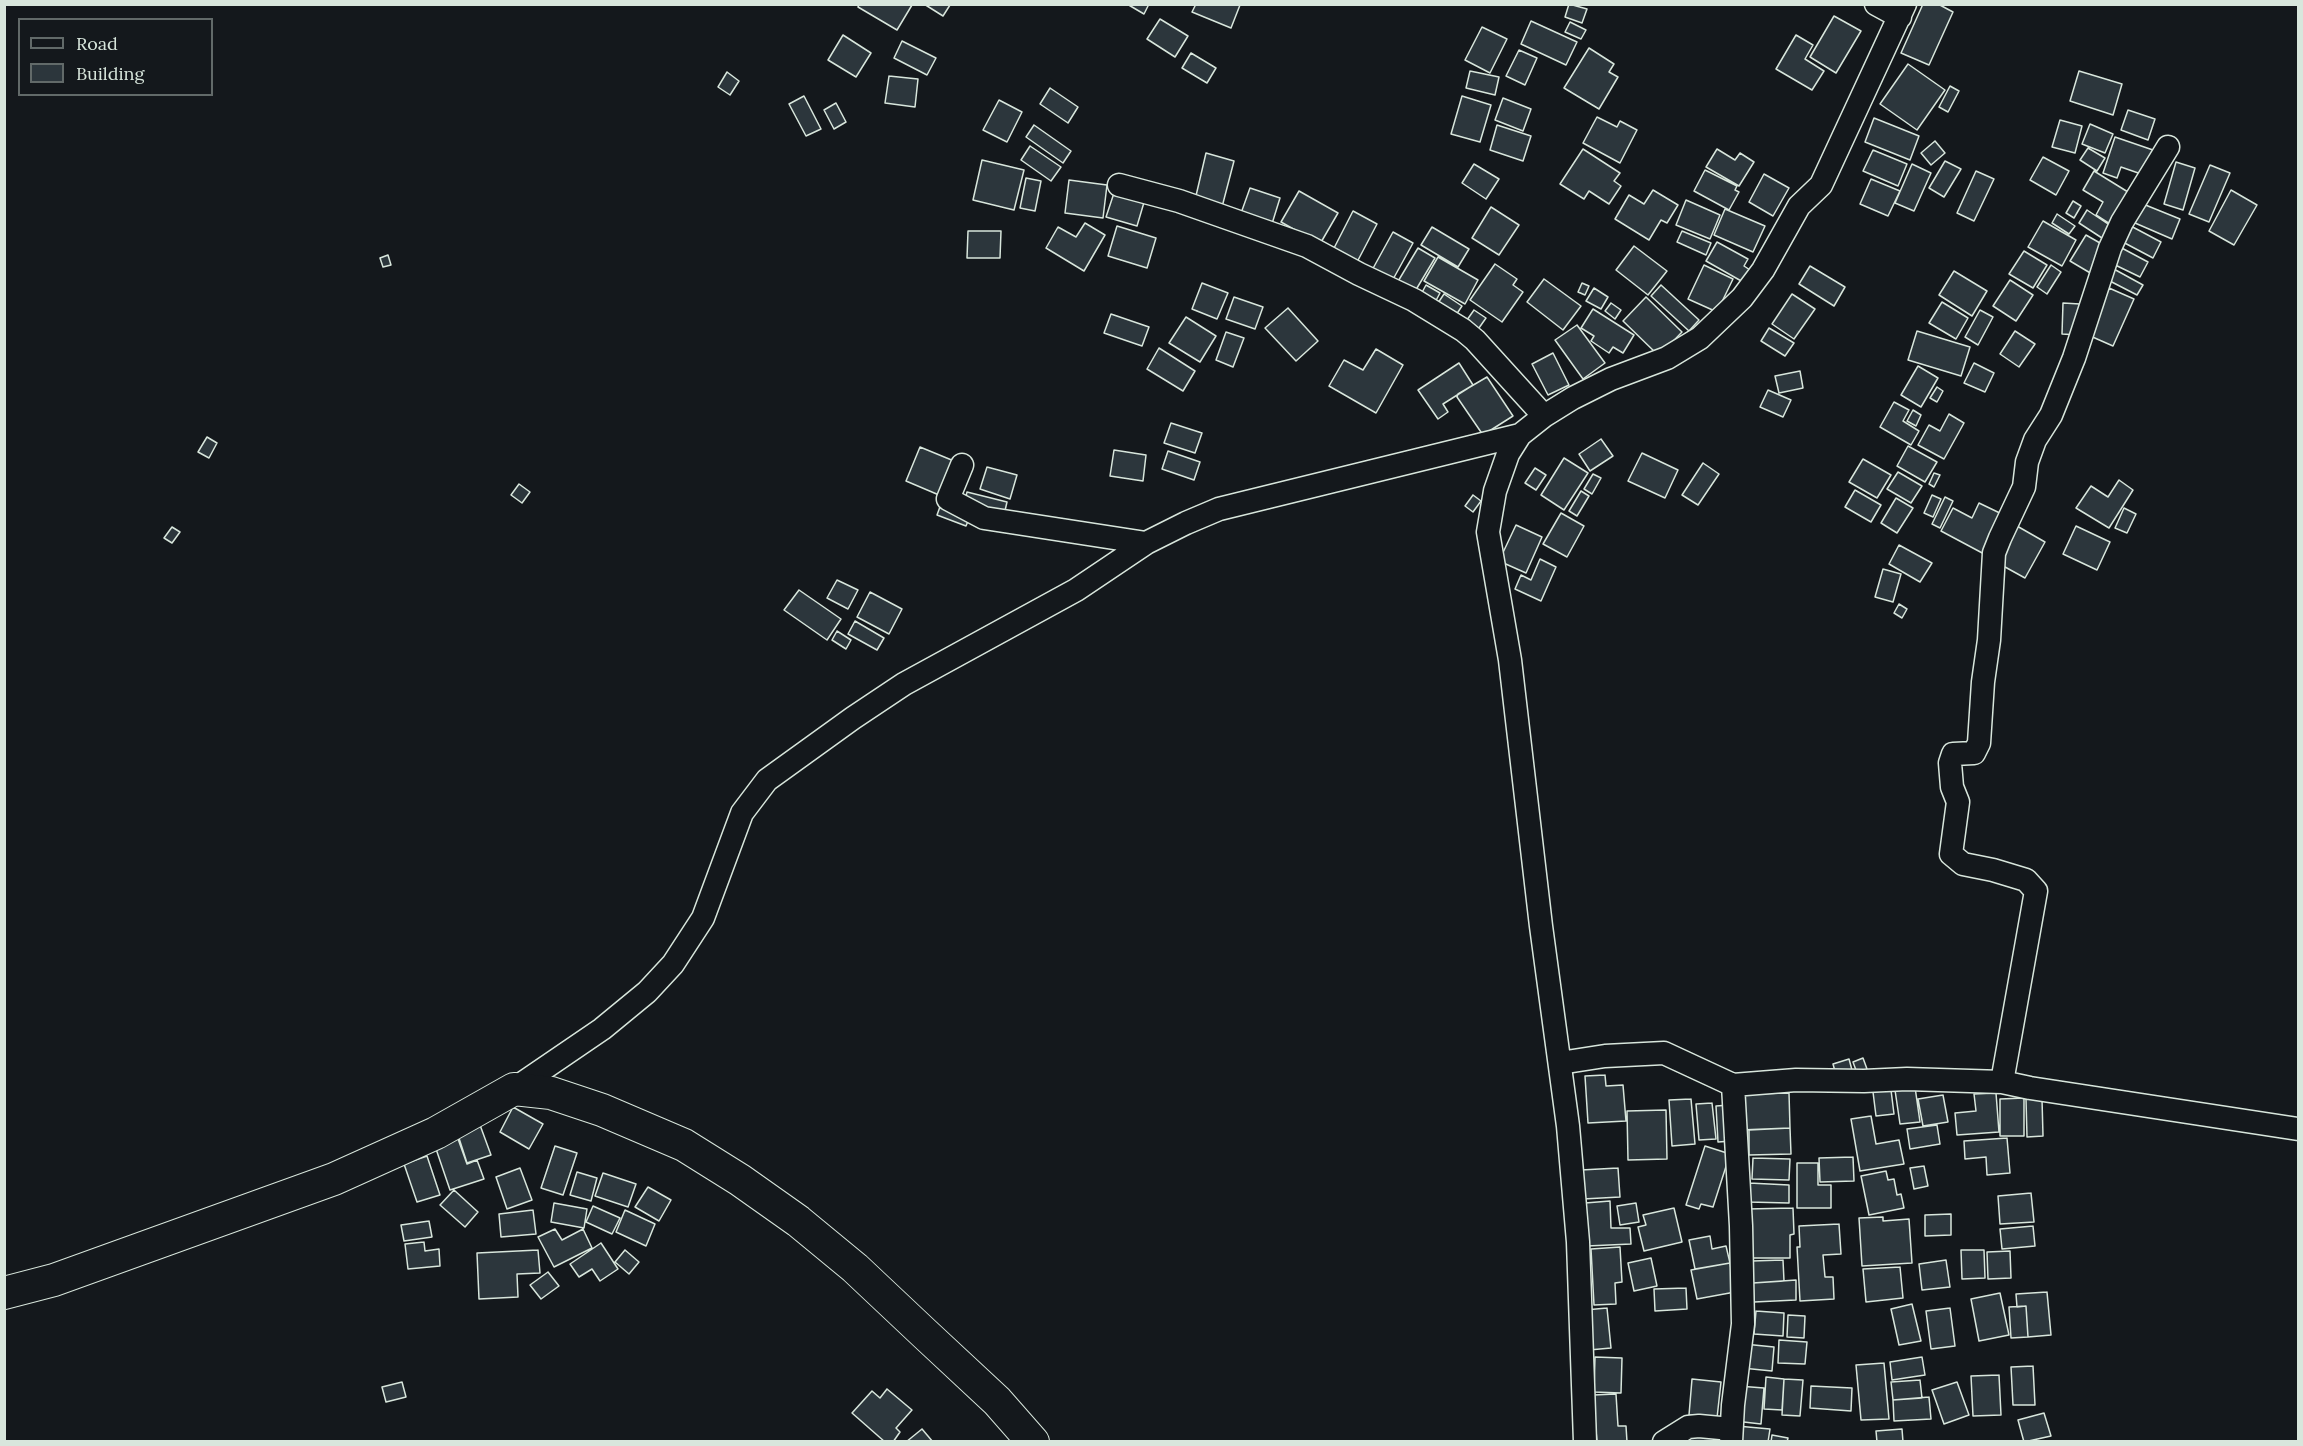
<!DOCTYPE html>
<html>
<head>
<meta charset="utf-8">
<style>
  body { margin:0 }
  #map { position:relative; width:2303px; height:1446px; overflow:hidden; background:#14181c; font-family:Lora,serif }
  canvas { display:block }
  .frame { position:absolute; inset:0; border:6px solid #d8e6dc; pointer-events:none }
  .legend { position:absolute; left:18px; top:18px; width:195px; height:78px; box-sizing:border-box; background:#14181c; border:2px solid #626a69; margin:0; padding:8px 10px; list-style:none; font-size:18px; color:#d8e6dc }
  .legend li { display:flex; align-items:center; gap:12px; height:30px }
  .legend b { width:30px; border:2px solid #626a69 }
</style>
</head>
<body>
<div id="map">
<canvas width="2303" height="1446"></canvas>
<div class="frame"></div>
<ul class="legend">
<li><b style="height:8px;background:#14181c"></b>Road</li>
<li><b style="height:16px;background:#2c363c"></b>Building</li>
</ul>
</div>
<script>
const context = document.querySelector('canvas').getContext('2d');
context.lineJoin = 'round';
function fill(path, color) { context.fillStyle = color; context.fill(path, 'evenodd'); }
const toPath = rows => new Path2D(rows.map(r => 'M' + r).join(''));
function stroke(path, color, width, dash) { context.strokeStyle = color; context.lineWidth = width; context.lineCap = dash ? 'butt' : 'round'; context.setLineDash(dash || []); context.stroke(path); }
const building = toPath([
  [859,4,912,4,912,5,897,30,858,7,859,4],
  [924,4,949,4,950,5,943,16,924,4],
  [1127,4,1149,4,1144,14,1127,4],
  [1196,4,1239,4,1240,5,1231,28,1192,12,1196,4],
  [1569,4,1587,9,1582,23,1565,17,1569,4],
  [1923,4,1938,4,1953,12,1929,65,1901,53,1923,4],
  [1834,16,1861,31,1836,73,1810,57,1834,16],
  [1160,19,1188,36,1175,57,1147,39,1160,19],
  [1531,21,1577,42,1566,65,1521,44,1531,21],
  [1570,22,1586,30,1581,39,1565,32,1570,22],
  [1482,27,1507,39,1490,73,1465,60,1482,27],
  [843,35,871,53,856,77,828,60,843,35],
  [1796,35,1813,45,1805,59,1824,71,1812,90,1776,69,1796,35],
  [902,41,936,58,927,75,894,58,902,41],
  [1589,48,1614,64,1609,72,1618,77,1599,109,1564,88,1589,48],
  [1519,50,1537,58,1525,85,1506,76,1519,50],
  [1191,53,1216,68,1207,83,1182,68,1191,53],
  [1908,64,1945,90,1917,130,1880,104,1908,64],
  [1470,71,1499,77,1495,95,1466,88,1470,71],
  [2079,71,2122,84,2113,115,2070,101,2079,71],
  [727,72,739,81,730,95,718,87,727,72],
  [889,76,918,79,915,107,885,103,889,76],
  [1950,86,1959,91,1948,112,1939,107,1950,86],
  [1050,88,1078,107,1068,123,1040,104,1050,88],
  [804,96,821,129,806,136,789,104,804,96],
  [1462,96,1491,105,1480,142,1451,134,1462,96],
  [1503,98,1531,109,1523,131,1495,120,1503,98],
  [999,100,1022,112,1007,142,983,130,999,100],
  [836,103,846,122,834,129,824,110,836,103],
  [2128,110,2155,119,2148,140,2121,130,2128,110],
  [1597,117,1617,127,1620,121,1637,130,1620,163,1583,143,1597,117],
  [1874,118,1919,136,1910,160,1865,142,1874,118],
  [2060,120,2082,126,2075,153,2052,147,2060,120],
  [2090,124,2113,134,2105,153,2082,144,2090,124],
  [1034,125,1071,151,1063,163,1026,137,1034,125],
  [1497,125,1531,136,1523,161,1490,150,1497,125],
  [2115,137,2153,150,2144,175,2121,167,2117,178,2103,173,2115,137],
  [1935,141,1945,153,1931,165,1921,153,1935,141],
  [1030,146,1061,167,1051,181,1021,160,1030,146],
  [2088,148,2105,158,2097,171,2080,160,2088,148],
  [1583,149,1620,173,1614,181,1621,186,1609,204,1589,191,1584,199,1560,184,1583,149],
  [1717,149,1735,160,1740,153,1754,162,1739,186,1706,167,1717,149],
  [1873,150,1907,164,1898,186,1863,171,1873,150],
  [1206,153,1234,161,1222,207,1195,200,1206,153],
  [2043,157,2069,171,2056,195,2030,180,2043,157],
  [982,160,1024,170,1014,210,973,200,982,160],
  [1945,161,1961,169,1944,197,1929,188,1945,161],
  [2176,162,2195,168,2183,210,2164,204,2176,162],
  [1474,164,1499,179,1486,199,1462,183,1474,164],
  [1912,164,1931,173,1914,211,1895,203,1912,164],
  [2210,165,2230,173,2209,222,2189,214,2210,165],
  [1705,170,1737,186,1735,190,1739,192,1729,210,1694,191,1705,170],
  [1976,171,1994,179,1974,221,1957,213,1976,171],
  [2094,171,2128,192,2110,224,2096,215,2103,202,2083,190,2094,171],
  [1764,174,1789,188,1773,216,1749,202,1764,174],
  [1026,178,1041,181,1035,211,1020,208,1026,178],
  [1871,179,1900,191,1888,216,1860,204,1871,179],
  [1069,180,1107,185,1103,218,1065,213,1069,180],
  [1250,188,1280,198,1271,227,1240,216,1250,188],
  [1115,190,1145,199,1137,226,1106,217,1115,190],
  [1653,190,1678,205,1667,223,1661,220,1649,240,1615,219,1629,195,1644,204,1653,190],
  [2231,190,2257,205,2234,245,2209,231,2231,190],
  [1299,191,1338,213,1320,244,1281,222,1299,191],
  [1686,200,1720,215,1710,239,1676,225,1686,200],
  [2073,201,2081,206,2074,218,2066,213,2073,201],
  [2143,204,2180,219,2172,239,2135,223,2143,204],
  [1491,207,1519,225,1499,255,1472,238,1491,207],
  [1725,209,1765,226,1753,252,1714,235,1725,209],
  [2087,210,2114,228,2105,240,2079,223,2087,210],
  [1353,211,1377,224,1356,264,1332,252,1353,211],
  [2057,214,2075,226,2069,234,2052,223,2057,214],
  [2043,221,2076,240,2062,266,2028,247,2043,221],
  [1085,223,1105,235,1084,271,1046,248,1058,227,1076,237,1085,223],
  [2127,224,2161,242,2153,258,2119,240,2127,224],
  [1117,226,1156,238,1147,268,1108,256,1117,226],
  [1432,227,1469,249,1458,267,1421,245,1432,227],
  [968,231,1001,231,1000,258,967,258,968,231],
  [1682,231,1711,243,1706,255,1677,242,1682,231],
  [1393,232,1413,243,1391,283,1371,272,1393,232],
  [2086,235,2107,247,2092,274,2070,261,2086,235],
  [1717,242,1748,259,1744,266,1750,270,1743,282,1706,261,1717,242],
  [1634,246,1667,271,1648,295,1616,270,1634,246],
  [2118,246,2148,262,2140,277,2109,262,2118,246],
  [1418,248,1435,258,1414,293,1397,283,1418,248],
  [2024,251,2047,265,2033,288,2009,274,2024,251],
  [388,255,391,265,383,267,380,258,388,255],
  [1438,257,1478,280,1465,304,1424,281,1438,257],
  [1495,264,1517,279,1513,285,1523,292,1502,322,1470,300,1495,264],
  [1704,265,1733,279,1717,312,1688,299,1704,265],
  [2051,265,2061,272,2047,294,2037,287,2051,265],
  [1810,266,1845,287,1834,306,1799,284,1810,266],
  [2112,268,2143,285,2137,295,2106,279,2112,268],
  [1954,271,1987,291,1972,316,1939,295,1954,271],
  [1544,279,1581,306,1563,330,1527,302,1544,279],
  [2010,280,2033,295,2016,321,1993,306,2010,280],
  [1202,283,1228,293,1217,319,1192,309,1202,283],
  [1582,283,1589,286,1585,295,1578,292,1582,283],
  [1426,285,1440,293,1433,306,1419,298,1426,285],
  [1661,285,1699,320,1689,331,1651,296,1661,285],
  [1594,288,1608,297,1601,309,1586,301,1594,288],
  [2109,288,2134,299,2113,346,2088,335,2109,288],
  [1444,294,1462,306,1454,318,1436,306,1444,294],
  [1792,294,1815,309,1794,339,1772,324,1792,294],
  [1234,297,1263,307,1255,329,1226,319,1234,297],
  [1646,297,1682,332,1659,356,1623,321,1646,297],
  [1942,302,1968,318,1956,339,1929,323,1942,302],
  [1611,303,1621,310,1615,319,1605,311,1611,303],
  [2063,303,2080,304,2078,335,2062,334,2063,303],
  [1288,308,1318,341,1296,361,1265,328,1288,308],
  [1593,309,1634,335,1623,353,1613,347,1609,353,1591,341,1594,336,1581,328,1593,309],
  [1474,310,1486,318,1474,335,1462,327,1474,310],
  [1980,310,1993,317,1978,345,1965,337,1980,310],
  [1111,314,1149,327,1142,346,1104,333,1111,314],
  [1186,317,1216,336,1200,362,1169,343,1186,317],
  [1577,325,1605,363,1583,379,1555,340,1577,325],
  [1769,328,1794,343,1785,356,1761,341,1769,328],
  [1917,331,1970,347,1961,376,1908,360,1917,331],
  [2015,331,2035,344,2019,367,2000,354,2015,331],
  [1226,332,1244,338,1233,367,1216,360,1226,332],
  [1159,348,1195,371,1183,391,1147,369,1159,348],
  [1376,349,1403,365,1376,413,1329,386,1344,360,1363,370,1376,349],
  [1553,353,1569,385,1548,395,1532,364,1553,353],
  [1459,363,1473,385,1443,404,1448,412,1438,419,1418,390,1459,363],
  [1974,363,1994,373,1985,392,1964,383,1974,363],
  [1918,366,1938,378,1921,407,1901,395,1918,366],
  [1800,371,1803,388,1779,393,1775,376,1800,371],
  [1487,377,1513,416,1483,435,1457,397,1458,394,1487,377],
  [1937,387,1943,391,1937,402,1930,398,1937,387],
  [1768,390,1791,400,1783,417,1760,407,1768,390],
  [1894,402,1909,410,1903,421,1919,431,1911,445,1880,427,1894,402],
  [1913,410,1921,415,1916,426,1907,421,1913,410],
  [1949,414,1964,423,1944,459,1918,445,1929,425,1940,431,1949,414],
  [1171,423,1202,433,1195,453,1164,443,1171,423],
  [207,437,217,443,209,458,198,452,207,437],
  [1601,439,1613,456,1590,471,1579,454,1601,439],
  [1908,446,1937,462,1925,482,1897,466,1908,446],
  [920,447,954,461,939,495,906,481,920,447],
  [1114,450,1146,455,1143,481,1110,476,1114,450],
  [1168,451,1200,462,1194,480,1162,469,1168,451],
  [1642,453,1678,470,1665,498,1628,481,1642,453],
  [1564,458,1588,473,1564,510,1541,495,1564,458],
  [1863,459,1891,475,1877,498,1849,482,1863,459],
  [1703,463,1719,474,1698,505,1682,495,1703,463],
  [987,467,1017,475,1010,499,980,489,987,467],
  [1535,468,1546,475,1536,490,1525,483,1535,468],
  [1898,472,1922,486,1911,503,1887,489,1898,472],
  [1934,473,1940,475,1934,487,1929,484,1934,473],
  [1593,474,1601,478,1592,494,1584,489,1593,474],
  [2119,480,2133,490,2109,528,2076,508,2091,486,2108,497,2119,480],
  [519,484,530,492,522,503,511,495,519,484],
  [1855,490,1881,505,1871,522,1845,507,1855,490],
  [1581,491,1589,496,1577,516,1569,511,1581,491],
  [967,492,1007,502,1004,515,964,505,967,492],
  [1473,495,1481,501,1473,512,1465,506,1473,495],
  [1932,495,1941,499,1933,517,1924,513,1932,495],
  [1945,497,1953,501,1940,528,1932,524,1945,497],
  [1896,498,1913,508,1897,533,1881,523,1896,498],
  [1979,503,2006,516,1986,555,1941,531,1953,508,1972,518,1979,503],
  [941,504,970,516,966,526,937,515,941,504],
  [2124,508,2136,514,2127,533,2115,528,2124,508],
  [1561,513,1584,526,1567,557,1543,544,1561,513],
  [1516,525,1542,537,1526,573,1499,561,1516,525],
  [2017,526,2045,542,2025,578,1996,562,2017,526],
  [2076,526,2110,542,2097,570,2063,554,2076,526],
  [172,527,180,532,172,543,164,538,172,527],
  [1899,545,1932,563,1920,582,1889,564,1899,545],
  [1540,559,1556,567,1541,601,1515,589,1521,575,1531,580,1540,559],
  [1883,569,1901,574,1893,602,1875,597,1883,569],
  [837,580,858,590,848,609,827,598,837,580],
  [799,590,841,619,827,640,784,610,799,590],
  [870,592,902,609,889,634,857,617,870,592],
  [1899,604,1907,609,1902,618,1894,613,1899,604],
  [855,621,884,638,877,650,848,634,855,621],
  [837,631,851,640,846,649,832,640,837,631],
  [1863,1058,1867,1069,1857,1073,1853,1062,1863,1058],
  [1849,1059,1852,1070,1836,1075,1833,1064,1849,1059],
  [1605,1075,1606,1086,1623,1085,1626,1121,1588,1123,1585,1076,1605,1075],
  [1915,1087,1920,1122,1900,1124,1895,1090,1915,1087],
  [1891,1090,1894,1114,1876,1116,1873,1092,1891,1090],
  [1789,1093,1790,1128,1740,1130,1739,1094,1789,1093],
  [1996,1093,1999,1132,1957,1135,1955,1113,1976,1111,1974,1094,1996,1093],
  [1943,1095,1948,1122,1923,1126,1918,1099,1943,1095],
  [2024,1098,2024,1136,2000,1136,2000,1099,2024,1098],
  [1691,1099,1695,1144,1672,1146,1669,1100,1691,1099],
  [2026,1099,2042,1099,2043,1136,2027,1137,2026,1099],
  [1712,1103,1716,1139,1699,1140,1696,1104,1712,1103],
  [1729,1105,1732,1141,1718,1142,1716,1106,1729,1105],
  [513,1107,543,1124,529,1149,500,1132,513,1107],
  [1666,1110,1667,1159,1628,1160,1627,1111,1666,1110],
  [1871,1116,1876,1144,1899,1140,1904,1164,1860,1171,1851,1119,1871,1116],
  [480,1125,491,1155,467,1163,457,1132,480,1125],
  [1937,1125,1940,1144,1910,1149,1907,1129,1937,1125],
  [1790,1128,1791,1154,1749,1155,1749,1130,1790,1128],
  [457,1136,467,1164,477,1160,484,1179,450,1190,434,1143,457,1136],
  [2007,1138,2010,1173,1987,1175,1986,1157,1965,1159,1964,1141,2007,1138],
  [555,1146,577,1153,563,1195,541,1188,555,1146],
  [1705,1146,1730,1154,1713,1207,1701,1204,1699,1209,1686,1205,1705,1146],
  [427,1156,440,1195,417,1202,404,1164,427,1156],
  [1853,1157,1854,1181,1820,1182,1819,1158,1853,1157],
  [1753,1158,1790,1159,1789,1180,1752,1179,1753,1158],
  [1797,1163,1818,1163,1818,1185,1831,1185,1831,1208,1797,1208,1797,1163],
  [1924,1166,1928,1186,1914,1189,1910,1168,1924,1166],
  [520,1168,532,1200,507,1209,496,1177,520,1168],
  [1618,1168,1620,1197,1583,1199,1581,1170,1618,1168],
  [1886,1171,1888,1180,1894,1179,1897,1195,1901,1194,1904,1208,1869,1215,1861,1176,1886,1171],
  [577,1172,597,1178,591,1201,570,1195,577,1172],
  [603,1173,636,1184,628,1207,595,1196,603,1173],
  [1749,1183,1789,1185,1789,1203,1748,1202,1749,1183],
  [648,1187,671,1200,659,1221,635,1207,648,1187],
  [454,1190,478,1212,465,1227,440,1205,454,1190],
  [2031,1193,2034,1222,2000,1224,1998,1196,2031,1193],
  [1610,1201,1611,1228,1630,1228,1631,1244,1587,1246,1585,1203,1610,1201],
  [554,1203,587,1209,584,1228,551,1222,554,1203],
  [1636,1203,1639,1222,1620,1225,1617,1206,1636,1203],
  [593,1206,620,1218,612,1234,586,1222,593,1206],
  [1674,1208,1682,1242,1644,1251,1638,1227,1646,1225,1643,1215,1674,1208],
  [1793,1208,1794,1234,1790,1235,1790,1258,1748,1258,1747,1209,1793,1208],
  [533,1210,536,1234,501,1237,499,1214,533,1210],
  [625,1210,655,1224,646,1246,616,1232,625,1210],
  [1951,1214,1951,1235,1925,1236,1925,1215,1951,1214],
  [1883,1217,1883,1221,1909,1219,1912,1263,1862,1266,1859,1218,1883,1217],
  [429,1221,432,1237,404,1241,401,1225,429,1221],
  [1839,1224,1841,1254,1823,1255,1825,1277,1833,1277,1834,1299,1800,1301,1797,1247,1800,1247,1799,1226,1839,1224],
  [2033,1226,2035,1246,2002,1249,2000,1229,2033,1226],
  [555,1229,562,1240,583,1229,592,1248,554,1267,538,1237,555,1229],
  [1710,1236,1712,1249,1726,1246,1730,1263,1695,1269,1689,1240,1710,1236],
  [424,1242,425,1251,439,1249,440,1266,408,1269,405,1244,424,1242],
  [601,1243,618,1269,600,1281,592,1269,579,1277,570,1264,601,1243],
  [1620,1247,1622,1282,1615,1283,1616,1304,1594,1305,1591,1249,1620,1247],
  [538,1250,540,1273,517,1274,518,1297,479,1299,477,1253,538,1250],
  [625,1250,639,1262,629,1274,615,1262,625,1250],
  [1961,1250,1984,1250,1985,1278,1962,1279,1961,1250],
  [2010,1251,2011,1278,1988,1279,1987,1252,2010,1251],
  [1651,1258,1657,1286,1634,1291,1628,1263,1651,1258],
  [1783,1260,1784,1281,1753,1283,1752,1261,1783,1260],
  [1946,1260,1950,1287,1922,1290,1919,1264,1946,1260],
  [1730,1263,1735,1292,1697,1299,1691,1270,1730,1263],
  [1900,1267,1903,1298,1866,1302,1863,1269,1900,1267],
  [548,1272,559,1286,541,1299,530,1285,548,1272],
  [1796,1280,1796,1300,1754,1302,1753,1283,1796,1280],
  [1686,1288,1687,1309,1655,1311,1654,1289,1686,1288],
  [2047,1292,2051,1335,2028,1337,2026,1306,2017,1307,2016,1294,2047,1292],
  [2000,1293,2009,1335,1979,1341,1971,1299,2000,1293],
  [1912,1304,1921,1341,1899,1345,1891,1309,1912,1304],
  [2026,1306,2028,1337,2011,1338,2009,1307,2026,1306],
  [1607,1308,1611,1348,1589,1350,1585,1310,1607,1308],
  [1950,1308,1955,1346,1931,1349,1926,1311,1950,1308],
  [1756,1311,1784,1313,1783,1336,1754,1334,1756,1311],
  [1788,1315,1805,1316,1804,1338,1787,1337,1788,1315],
  [1779,1340,1807,1342,1805,1364,1778,1363,1779,1340],
  [1744,1344,1774,1347,1772,1371,1742,1368,1744,1344],
  [1595,1357,1622,1358,1621,1393,1594,1392,1595,1357],
  [1922,1357,1925,1375,1892,1380,1890,1362,1922,1357],
  [1884,1363,1889,1419,1861,1420,1856,1365,1884,1363],
  [2033,1366,2035,1405,2013,1405,2011,1367,2033,1366],
  [1999,1375,2001,1415,1973,1416,1971,1376,1999,1375],
  [1766,1377,1784,1379,1782,1410,1764,1409,1766,1377],
  [1692,1379,1721,1382,1717,1418,1689,1415,1692,1379],
  [1784,1379,1803,1380,1800,1416,1782,1415,1784,1379],
  [1920,1380,1922,1398,1893,1400,1891,1382,1920,1380],
  [402,1382,406,1397,386,1402,382,1387,402,1382],
  [1957,1382,1969,1415,1944,1424,1932,1390,1957,1382],
  [1738,1386,1764,1388,1761,1424,1735,1421,1738,1386],
  [1811,1386,1852,1388,1851,1411,1810,1408,1811,1386],
  [887,1389,912,1410,896,1428,900,1432,893,1442,885,1442,852,1413,872,1391,880,1398,887,1389],
  [1616,1394,1618,1426,1626,1426,1627,1442,1597,1442,1593,1395,1616,1394],
  [1929,1397,1931,1419,1894,1421,1893,1400,1929,1397],
  [2044,1413,2051,1436,2024,1442,2018,1420,2044,1413],
  [1737,1426,1770,1429,1768,1442,1736,1442,1737,1426],
  [922,1429,933,1442,906,1442,922,1429],
  [1902,1429,1903,1442,1877,1442,1876,1431,1902,1429],
  [1690,1434,1718,1439,1718,1442,1689,1442,1690,1434],
  [1772,1435,1788,1438,1787,1442,1771,1442,1772,1435]
]);
const street = toPath([
  [1876,4,1900,17],
  [1119,185,1179,201,1307,246,1359,274,1414,300,1463,330,1475,340,1544,416],
  [962,465,948,499,984,518,1146,543],
  [1560,1063,1605,1056,1664,1053,1733,1085,1796,1080,1864,1081,1907,1079,2002,1082,2030,1088,2298,1129],
  [2002,1082,2036,891,2026,880,1993,870,1963,864,1951,854,1958,802,1952,787,1950,763,1953,754,1974,753,1979,743,1983,682,1989,640,1994,553,2000,538,2024,487,2027,462,2035,440,2051,415,2074,358,2110,248,2122,222,2168,147],
  [514,1089,602,1029,647,992,673,964,703,918,742,813,767,780,853,718,904,684,1076,590,1146,543,1186,523,1219,509,1520,435],
  [1585,1442,1578,1242,1568,1126,1541,926,1510,660,1488,532,1495,491,1508,454,1520,435,1544,416,1573,398,1611,379,1667,358,1700,338,1742,298,1763,270,1799,206,1821,185,1905,4],
  [1664,1442,1688,1427,1699,1426,1731,1429],
  [1731,1442,1733,1405,1743,1324,1741,1226,1733,1085]
]);
const secondary = toPath([
  [4,1293,54,1280,334,1179,436,1133,514,1089,551,1093,602,1110,684,1145,740,1180,798,1221,855,1268,924,1333,997,1401,1033,1442]
]);
fill(building, '#2c363c');
stroke(building, '#d8e6dc', 1.5);
stroke(street, '#d8e6dc', 25);
stroke(secondary, '#d8e6dc', 34);
stroke(street, '#14181c', 22);
stroke(secondary, '#14181c', 32);
</script>
</body>
</html>
